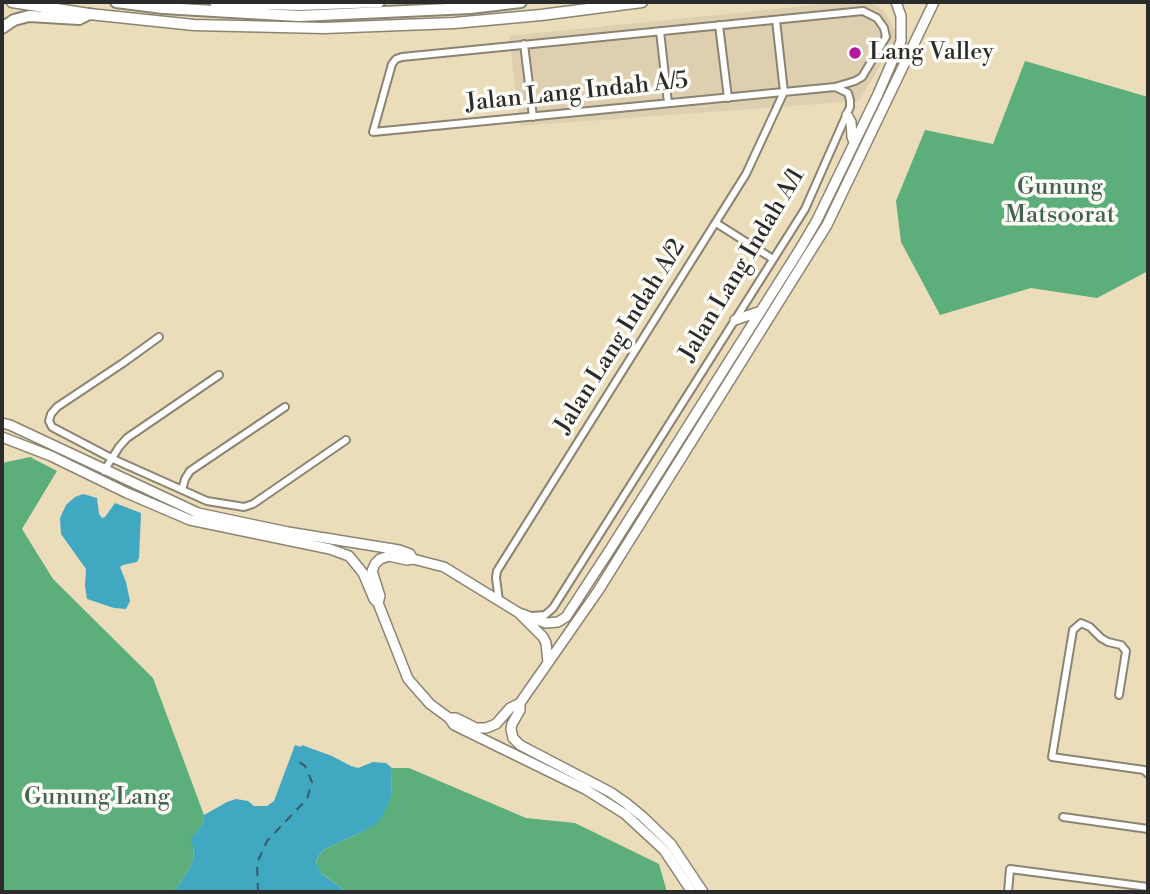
<!DOCTYPE html>
<html>
<head>
<meta charset="utf-8">
<style>
  body { margin:0 }
  #map { position:relative; width:1150px; height:894px; overflow:hidden; background:#ebddba; font-family:"Libre Bodoni",serif }
  canvas { display:block }
  .frame { position:absolute; inset:0; border:4px solid #2b2b2b; pointer-events:none }
</style>
</head>
<body>
<div id="map">
<canvas width="1150" height="894"></canvas>
<div class="frame"></div>
</div>
<script>
const context = document.querySelector('canvas').getContext('2d');
context.lineJoin = 'round';
function fill(path, color) { context.fillStyle = color; context.fill(path, 'evenodd'); }
const toPath = rows => new Path2D(rows.map(r => 'M' + r).join(''));
function stroke(path, color, width, dash) { context.strokeStyle = color; context.lineWidth = width; context.lineCap = dash ? 'butt' : 'round'; context.setLineDash(dash || []); context.stroke(path); }
function label(font, color, halo, rows, align = 'center') {
  context.font = font + ' "Libre Bodoni",serif'; context.lineWidth = 7; context.setLineDash([]); context.textBaseline = 'middle'; context.strokeStyle = halo; context.fillStyle = color; for (const [text, x, y, turn = 0] of rows) {
    context.save(); context.translate(x, y); context.rotate((+turn || 0) * Math.PI / 180); context.textAlign = isNaN(turn) ? turn : align; if (halo) context.strokeText(text, 0, 0); context.fillText(text, 0, 0); context.restore();
  }
}
const built = toPath([
  [844,2,872,2,884,11,898,35,859,101,520,126,509,36]
]);
const forest = toPath([
  [1025,61,1148,97,1148,271,1097,298,1031,288,940,315,901,242,896,201,925,130,993,144],
  [30,457,57,471,22,529,53,579,153,678,204,815,203,823,195,834,193,860,188,871,174,892,2,892,2,463],
  [392,768,409,768,526,818,575,823,659,864,667,892,347,892,320,872,316,863,319,855,325,849,362,832,391,797]
]);
const water = toPath([
  [83,494,97,498,99,514,102,518,105,517,115,503,141,513,139,558,137,562,123,565,120,567,126,582,130,601,126,609,114,608,87,599,85,586,86,569,61,534,60,518,66,505,75,497],
  [295,745,301,747,302,745,332,756,351,766,358,768,373,762,386,763,392,768,391,797,386,809,377,824,362,832,325,849,319,855,316,862,321,873,347,892,174,892,188,871,193,860,194,849,190,840,203,823,204,815,227,802,236,799,248,801,254,806,267,806,274,801]
]);
const ferry = toPath([
  [258,892,257,863,267,841,307,799,312,782,305,766,294,758]
]);
const street = toPath([
  [863,11,877,18,884,28,886,37,862,77,855,81,835,87,373,132,392,64,396,59,402,57,863,11],
  [776,20,784,92],
  [719,25,728,98],
  [660,31,668,103],
  [524,44,533,117],
  [716,223,773,259],
  [159,337,123,363,57,407,51,414,49,421,52,427,113,459,207,501,244,507,253,504,346,440],
  [104,471,119,447,127,438,219,375],
  [182,490,185,479,190,471,285,407],
  [499,601,496,578,497,571,746,174,784,92],
  [532,616,545,615,553,608,805,209,850,107,850,100,848,93,835,87],
  [1119,695,1126,651,1121,645,1108,642,1101,638,1090,627,1081,623,1073,630,1052,757,1144,770,1148,774],
  [1063,817,1148,829],
  [1008,892,1010,869,1148,887]
]);
const secondary = toPath([
  [847,115,851,122,852,137,854,142],
  [735,320,761,311],
  [2,423,10,425,198,513,288,532,399,550,410,554,413,559],
  [2,437,51,456,127,493,190,520,330,549,349,556,363,573,374,599,378,603,408,679,430,704,449,718,454,725,585,789,625,814,664,850,692,892],
  [378,603,380,596,372,571,375,564,380,559,389,556,407,560,413,559,444,567,519,613,543,637,546,643,548,662],
  [519,613,546,623,558,622,566,617,611,548,800,249,817,220,878,94,901,41,901,16,896,2],
  [449,718,456,718,476,728,486,728,496,724,510,708,520,703],
  [703,892,671,844,643,817,626,803,610,792,520,745,513,738,511,729,512,724,520,710,520,703,598,591,827,225,934,2]
]);
const primary = toPath([
  [12,2,89,14,194,25,324,28,454,23,541,15,642,2]
]);
const highway = toPath([
  [116,2,163,8,299,16,470,8,521,2],
  [215,2,298,5,379,2],
  [2,28,14,20,29,16,79,19,89,14]
]);
const markers = [
  [855,53,7,"#b5179e"]
];
const poiNames = [
  ["Lang Valley",869,53]
];
const streetNames = [
  ["Jalan Lang Indah A/5",577,93,-6],
  ["Jalan Lang Indah A/1",743,265,-59],
  ["Jalan Lang Indah A/2",621,337,-58]
];
const parkNames = [
  ["Gunung",1060,188],
  ["Matsoorat",1060,216],
  ["Gunung Lang",97,798]
];
fill(built, '#decfb1');
fill(forest, '#5cae7b');
fill(water, '#40a8c0');
stroke(ferry, '#335d67', 2, [9, 7]);
stroke(street, '#8b8472', 10);
stroke(secondary, '#8b8472', 12);
stroke(primary, '#8b8472', 13);
stroke(highway, '#8b8472', 14);
stroke(street, '#fff', 6);
stroke(secondary, '#fff', 9);
stroke(primary, '#fff', 10);
stroke(highway, '#fff', 10);
for (const [x, y, r, color] of markers) { const dot = new Path2D(); dot.arc(x, y, r, 0, 2 * Math.PI); context.fillStyle = color; context.fill(dot); stroke(dot, '#fdfcf7', 2.5); }
label('24px', '#2b2b2b', '#fdfcf7', poiNames, 'left');
label('24px', '#2b2b2b', '#fdfcf7', streetNames);
label('24px', '#43634f', '#fdfcf7', parkNames);
</script>
</body>
</html>
